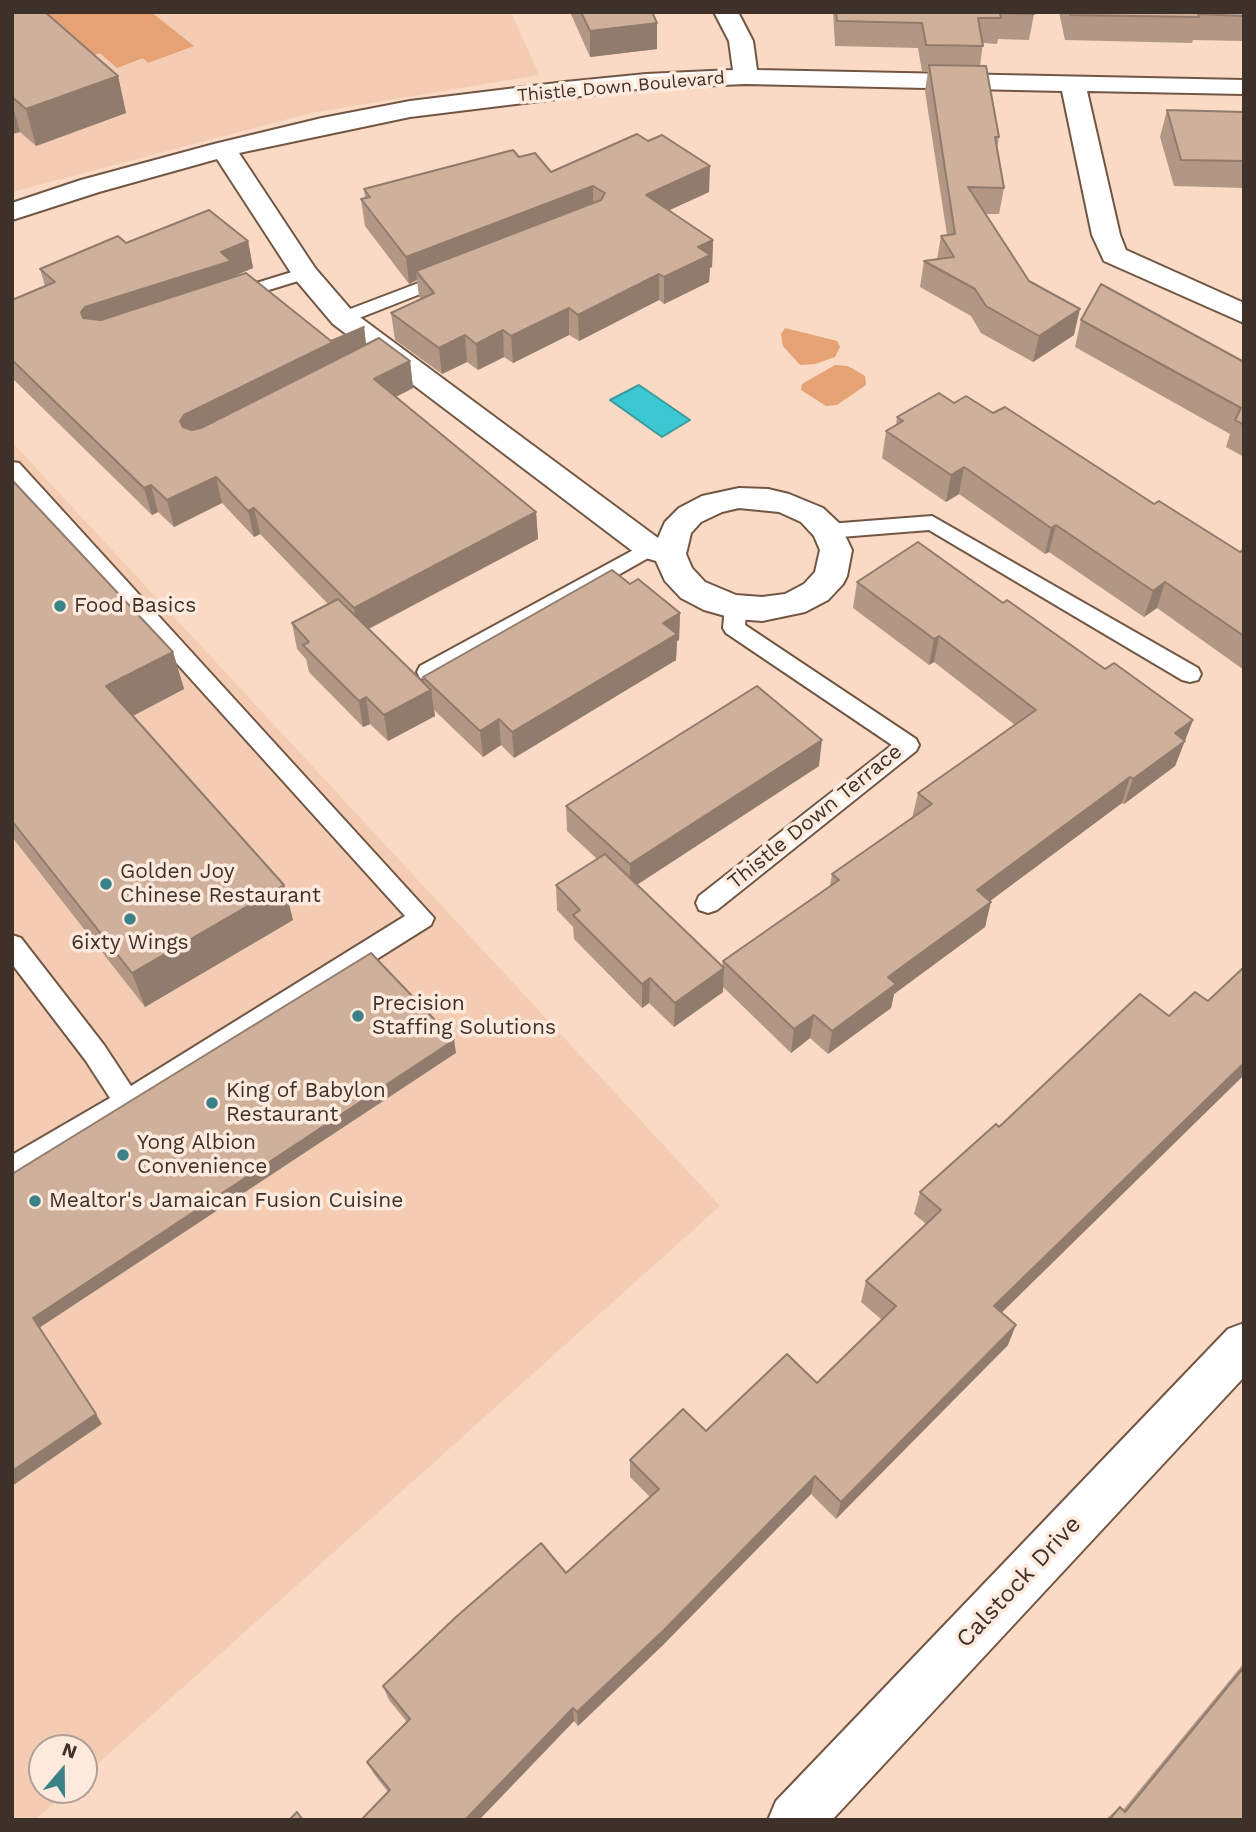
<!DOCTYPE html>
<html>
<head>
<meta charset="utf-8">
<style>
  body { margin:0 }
  #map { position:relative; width:1256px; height:1832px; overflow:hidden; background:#fadac4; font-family:"Work Sans",sans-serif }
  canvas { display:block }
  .frame { position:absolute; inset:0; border:14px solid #3d3129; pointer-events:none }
  .north { position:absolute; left:28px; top:1734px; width:70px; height:70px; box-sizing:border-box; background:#fdeadd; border:2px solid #b0a095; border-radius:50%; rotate:20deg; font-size:19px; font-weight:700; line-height:28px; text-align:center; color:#3d3129 }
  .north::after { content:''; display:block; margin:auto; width:24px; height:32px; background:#3a8287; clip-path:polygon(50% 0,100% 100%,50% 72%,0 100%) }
</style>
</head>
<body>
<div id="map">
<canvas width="1256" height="1832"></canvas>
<div class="frame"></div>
<div class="north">N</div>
</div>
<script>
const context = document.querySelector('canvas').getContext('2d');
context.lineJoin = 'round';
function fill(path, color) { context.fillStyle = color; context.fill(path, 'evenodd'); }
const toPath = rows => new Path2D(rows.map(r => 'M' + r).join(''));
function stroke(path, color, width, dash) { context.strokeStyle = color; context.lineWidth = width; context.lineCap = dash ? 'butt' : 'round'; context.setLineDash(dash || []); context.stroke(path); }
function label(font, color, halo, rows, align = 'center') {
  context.font = font + ' "Work Sans",sans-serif'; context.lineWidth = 7; context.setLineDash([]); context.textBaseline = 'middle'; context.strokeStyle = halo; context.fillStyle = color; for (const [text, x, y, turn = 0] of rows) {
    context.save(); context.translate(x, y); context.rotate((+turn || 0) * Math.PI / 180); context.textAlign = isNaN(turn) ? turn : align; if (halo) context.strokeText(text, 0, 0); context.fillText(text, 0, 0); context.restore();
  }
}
const built = toPath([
  [12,12,511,12,539,75,311,113,12,192],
  [12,442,720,1206,84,1776,84,1748,42,1748,42,1790,68,1790,35,1820,12,1820]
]);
const green = toPath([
  [25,12,151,12,194,46,148,63,143,58,117,68,100,53,81,60],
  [785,328,837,341,840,347,835,357,815,364,800,365,783,346,781,334],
  [835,365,848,366,865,376,866,385,837,405,826,406,801,390,802,384]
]);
const water = toPath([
  [639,385,690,420,662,437,610,400,639,385]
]);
const lane = toPath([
  [305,268,314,273,311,277,233,301,224,296,227,292,305,268],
  [450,271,456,272,459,276,456,280,349,322,343,323,334,318,337,314,450,271],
  [12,462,19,463,434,918,431,925,136,1110,12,1181,12,1155,110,1098,86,1061,12,964,12,935,21,938,104,1045,131,1086,405,916,12,481,12,462],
  [932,516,1198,668,1201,674,1198,680,1190,682,1182,680,929,530,828,538,821,536,818,531,821,526,828,524,932,516],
  [650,541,657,543,660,548,657,553,436,678,428,680,420,678,417,672,420,666,650,541],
  [736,600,744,602,747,607,745,625,916,739,919,745,916,751,717,910,708,913,699,910,696,903,699,896,892,745,726,633,723,628,725,607,728,602,736,600]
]);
const street = toPath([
  [714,12,738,12,753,41,757,70,1244,80,1244,94,1087,91,1120,235,1126,250,1244,303,1244,323,1104,261,1092,235,1062,91,746,84,646,88,410,117,239,153,315,268,353,312,658,538,665,522,679,508,702,496,739,488,768,489,789,494,823,508,839,523,852,550,847,576,843,584,828,600,805,612,762,621,736,619,704,610,681,598,665,581,656,561,639,556,333,324,295,279,217,159,99,192,12,220,12,203,81,180,214,144,322,118,410,101,565,82,646,74,733,70,729,41,714,12],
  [739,508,779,512,801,522,814,536,820,550,815,572,804,584,785,594,762,597,736,595,705,582,692,568,686,554,691,533,701,522,722,512,739,508],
  [1244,1323,1244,1377,832,1820,768,1820,776,1801,1228,1329,1244,1323]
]);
const wall = toPath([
  [12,12,118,76,126,113,36,146,20,132,12,134],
  [570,12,652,12,657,49,590,57],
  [833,12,1032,12,1034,14,1029,40,998,39,997,44,983,43,980,66,999,137,997,149,1004,188,999,214,985,214,1029,281,1074,335,1033,362,981,333,971,316,920,287,924,261,937,259,941,236,947,235,925,91,928,71,922,71,918,48,835,46],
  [1059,12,1244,12,1244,41,1193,40,1192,43,1065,40],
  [1167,110,1244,112,1244,188,1174,186,1160,137],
  [519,157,551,172,709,192,669,210,713,240,712,267,710,268,709,282,664,304,659,300,579,341,569,335,513,363,504,357,478,370,467,362,442,374,395,340,391,313,421,299,419,297,417,280,409,284,365,226,361,199,365,198,364,189],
  [248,241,253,268,234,276,234,277,331,341,364,327,366,345,410,361,413,388,396,397,536,512,538,539,369,629,424,683,423,677,630,584,680,613,679,640,677,641,676,660,514,758,501,745,483,757,434,710,435,716,388,741,370,724,363,727,309,672,306,659,297,649,292,623,328,604,260,534,254,537,222,503,174,527,158,512,152,515,12,378,12,300,45,286,40,269,126,243],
  [1081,320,1244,362,1244,457,1226,447,1230,434,1075,347],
  [954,403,993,413,1240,552,1243,550,1244,670,1157,608,1144,617,1049,552,1045,554,959,494,946,502,882,458,886,431,896,426,897,417],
  [12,480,173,652,184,689,133,716,284,885,293,920,145,1007,12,837],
  [857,582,1003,603,1105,669,1193,720,1175,766,1124,804,1122,803,990,901,985,927,894,994,891,1008,828,1054,810,1038,791,1053,723,987,723,992,674,1027,649,1003,642,1008,574,939,573,927,557,910,556,885,597,859,567,831,566,806,819,766,637,885,722,966,723,961,830,886,832,874,912,818,918,793,1015,725,934,662,929,665,853,608],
  [1244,1075,1001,1312,1008,1345,836,1519,811,1494,663,1645,578,1726,574,1721,479,1820,361,1820,388,1792,374,1774,367,1762,407,1722,389,1700,383,1686,566,1573,650,1497,630,1477,630,1460,706,1431,817,1383,882,1320,861,1302,866,1281,926,1224,914,1214,920,1192,999,1127],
  [1244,1663,1244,1820,1105,1820,1120,1807,1123,1810]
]);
const shadedWall = toPath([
  [657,23,657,49,590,57,590,31],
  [118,76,126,113,36,146,26,109],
  [12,103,20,132,12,134],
  [710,166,709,192,646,221,646,195],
  [593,186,593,213,416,271,417,280,409,284,406,257],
  [713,240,712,267,710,268,709,282,664,304,664,277,698,247],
  [248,241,253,268,234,276,236,287,89,339,81,312,85,307],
  [659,274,659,300,579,341,578,315],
  [569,308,569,335,513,363,511,336],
  [1080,309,1074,335,1033,362,1039,336],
  [364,327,367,353,191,442,180,421,184,415],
  [503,330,504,357,478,370,476,344],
  [465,335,467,362,442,374,439,348],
  [410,361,413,388,378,406,374,379],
  [964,467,959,494,946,502,951,475],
  [216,477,222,503,174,527,167,500],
  [151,485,158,512,152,515,144,488],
  [254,508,260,534,254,537,248,511],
  [536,512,538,539,358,634,354,608],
  [1056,525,1049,552,1045,554,1051,528],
  [1165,582,1157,608,1144,617,1153,591],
  [680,613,679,640,677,641,676,660,514,758,512,732,663,623],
  [939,636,934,662,929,665,934,639],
  [173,652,184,689,119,723,106,686],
  [431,690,435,716,388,741,384,715],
  [366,697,370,724,363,727,359,701],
  [499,719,501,745,483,757,480,731],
  [1193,720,1175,766,1124,804,1133,779,1175,733],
  [822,740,819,766,630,889,630,864],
  [1130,777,1122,803,971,915,977,890],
  [284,885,293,920,145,1007,132,973],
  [991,902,985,927,894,994,891,1008,828,1054,832,1031,888,977],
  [724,968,723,992,674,1027,675,1003],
  [650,978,649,1003,642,1008,642,984],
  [814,1015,810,1038,791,1053,794,1029],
  [454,1040,456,1053,39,1328,33,1318],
  [1244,1063,1244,1075,987,1327,994,1306],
  [1016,1325,1008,1345,836,1519,841,1502],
  [96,1414,102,1424,12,1486,12,1471],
  [815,1476,811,1494,663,1645,578,1726,577,1712],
  [573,1708,574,1721,479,1820,465,1820]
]);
const building = toPath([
  [12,12,45,12,118,76,26,109,12,97,12,12],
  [581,12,652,12,657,23,590,31,581,12],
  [836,12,1032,12,1034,14,1000,13,1001,18,978,18,983,46,926,45,922,23,837,21,836,12],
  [1070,12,1244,12,1244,16,1198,14,1199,17,1070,15,1070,12],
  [929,65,986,66,999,137,995,137,1004,188,968,187,1029,281,1080,309,1039,336,986,306,975,289,924,261,954,257,941,236,955,234,929,65],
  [1167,110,1244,112,1244,161,1181,160,1167,110],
  [637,134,648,141,662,135,710,166,646,195,713,240,698,247,710,255,664,277,659,274,578,315,569,308,511,336,503,330,476,344,465,335,439,348,391,313,434,293,416,271,601,200,605,193,593,186,406,257,361,199,370,197,364,189,513,150,519,157,535,153,551,172,637,134],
  [209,210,248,241,221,252,231,261,85,307,81,312,83,318,101,320,246,273,331,341,364,327,184,415,180,421,183,427,192,430,201,428,379,338,410,361,374,379,536,512,354,608,254,508,248,511,216,477,167,500,151,485,144,488,12,360,12,300,55,282,40,269,118,236,126,243,209,210],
  [1101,284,1244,362,1244,425,1235,420,1241,408,1081,320,1101,284],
  [939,393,954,403,966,396,993,413,1005,407,1154,504,1159,501,1240,552,1244,550,1244,636,1165,582,1153,591,1056,525,1051,528,964,467,951,475,886,431,903,421,897,417,939,393],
  [12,480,173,652,106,686,284,885,132,973,12,821,12,480],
  [918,542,1003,603,1007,600,1105,669,1114,663,1193,720,1175,733,1185,741,1133,779,1130,777,977,890,991,902,888,977,896,984,832,1031,814,1015,794,1029,723,961,839,880,832,874,932,804,918,793,1036,710,939,636,934,639,857,582,918,542],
  [612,570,630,584,638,579,680,613,663,623,677,634,512,732,499,719,480,731,423,677,612,570],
  [338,599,431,690,384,715,366,697,359,701,303,645,309,642,292,623,338,599],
  [757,686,822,740,630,864,566,806,757,686],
  [605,854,724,968,675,1003,650,978,642,984,573,915,580,910,556,885,605,854],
  [371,953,454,1040,33,1318,96,1414,12,1471,12,1174,371,953],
  [1244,967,1244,1063,994,1306,1016,1325,841,1502,815,1476,664,1630,577,1712,573,1708,465,1820,361,1820,390,1790,367,1762,410,1719,383,1686,456,1617,541,1543,566,1573,659,1489,630,1460,683,1409,706,1431,787,1354,817,1383,896,1306,866,1281,941,1210,920,1192,996,1124,999,1127,1140,994,1169,1016,1195,992,1208,1001,1244,967],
  [1244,1667,1244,1820,1109,1820,1120,1807,1125,1812,1244,1667],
  [297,1812,303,1820,289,1820,297,1812]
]);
const markers = [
  [60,606,7,"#3a8287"],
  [106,884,7,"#3a8287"],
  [130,919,7,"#3a8287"],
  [358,1016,7,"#3a8287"],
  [212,1103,7,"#3a8287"],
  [123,1155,7,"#3a8287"],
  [35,1201,7,"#3a8287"]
];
const farStreetnames = [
  ["Thistle Down Boulevard",621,87,-5]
];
const poiNames = [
  ["Food Basics",74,606],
  ["Golden Joy",120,872],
  ["Chinese Restaurant",120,896],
  ["6ixty Wings",130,943,"center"],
  ["Precision",372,1004],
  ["Staffing Solutions",372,1028],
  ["King of Babylon",226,1091],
  ["Restaurant",226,1115],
  ["Yong Albion",137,1143],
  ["Convenience",137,1167],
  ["Mealtor's Jamaican Fusion Cuisine",49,1201]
];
const streetNames = [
  ["Thistle Down Terrace",815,817,-39]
];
const nearStreetnames = [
  ["Calstock Drive",1019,1582,-47]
];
fill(built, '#f3ccb3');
fill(green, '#e5a274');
fill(water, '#3bc8d2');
stroke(water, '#3c9b9f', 2);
stroke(lane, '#725644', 4);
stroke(street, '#725644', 4);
fill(lane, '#fff');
fill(street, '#fff');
fill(wall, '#b29785');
fill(shadedWall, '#917b6c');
fill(building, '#cfb09b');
stroke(building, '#917b6c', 2);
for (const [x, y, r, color] of markers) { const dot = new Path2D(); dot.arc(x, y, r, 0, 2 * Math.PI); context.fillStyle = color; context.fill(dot); stroke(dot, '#fdeadd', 2.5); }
label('18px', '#3d3129', '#fdeadd', farStreetnames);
label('21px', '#3d3129', '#fdeadd', poiNames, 'left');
label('21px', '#3d3129', '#fdeadd', streetNames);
label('24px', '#3d3129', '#fdeadd', nearStreetnames);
</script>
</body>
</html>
